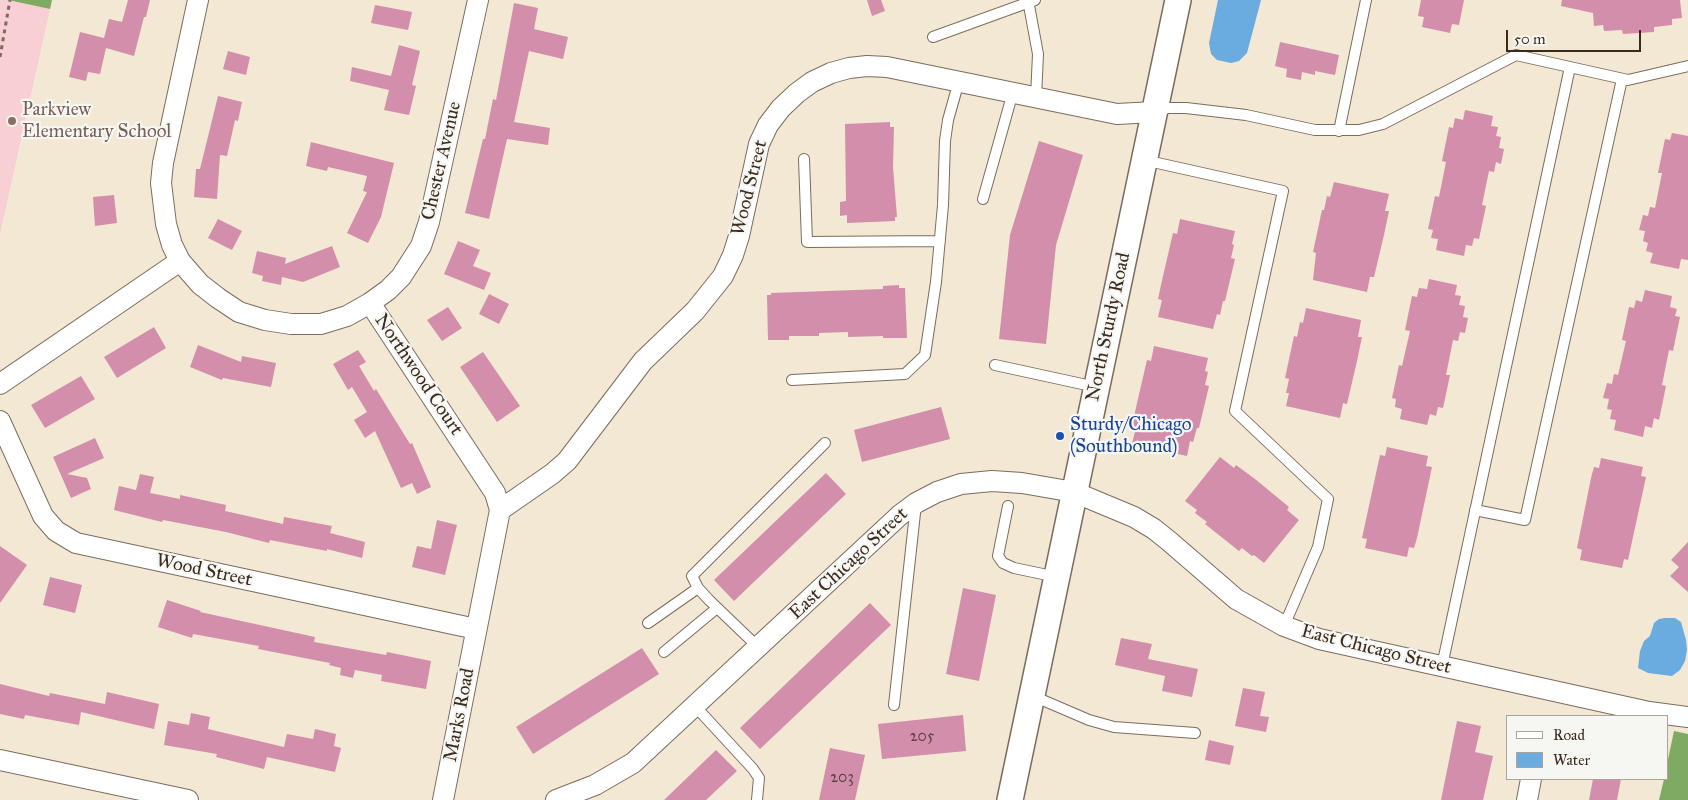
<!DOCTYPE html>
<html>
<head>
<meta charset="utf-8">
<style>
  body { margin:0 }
  #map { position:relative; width:1688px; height:800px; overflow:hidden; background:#f2e8d4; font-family:"IM FELL Great Primer",serif }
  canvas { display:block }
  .legend { position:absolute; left:1506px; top:715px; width:162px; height:65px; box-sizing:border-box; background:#f6f6f2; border:1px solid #aba49d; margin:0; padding:6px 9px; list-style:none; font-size:15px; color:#3b2a1e }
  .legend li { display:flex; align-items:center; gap:10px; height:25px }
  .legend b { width:25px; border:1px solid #aba49d }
  .scale { position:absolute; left:1506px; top:30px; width:135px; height:22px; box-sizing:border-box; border:2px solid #3b2a1e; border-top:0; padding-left:6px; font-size:15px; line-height:18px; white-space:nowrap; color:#3b2a1e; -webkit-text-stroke:4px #f6f6f2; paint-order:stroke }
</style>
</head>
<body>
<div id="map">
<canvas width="1688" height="800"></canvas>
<ul class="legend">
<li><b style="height:6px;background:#fff"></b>Road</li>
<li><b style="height:14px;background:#6aacdf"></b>Water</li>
</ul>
<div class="scale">50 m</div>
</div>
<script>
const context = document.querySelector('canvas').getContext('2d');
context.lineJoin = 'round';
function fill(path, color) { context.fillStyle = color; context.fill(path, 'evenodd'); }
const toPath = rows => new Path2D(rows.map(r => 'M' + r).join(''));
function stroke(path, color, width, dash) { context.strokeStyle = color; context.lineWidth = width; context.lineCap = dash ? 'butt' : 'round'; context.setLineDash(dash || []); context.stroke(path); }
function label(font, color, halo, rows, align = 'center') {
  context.font = font + ' "IM FELL Great Primer",serif'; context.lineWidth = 4.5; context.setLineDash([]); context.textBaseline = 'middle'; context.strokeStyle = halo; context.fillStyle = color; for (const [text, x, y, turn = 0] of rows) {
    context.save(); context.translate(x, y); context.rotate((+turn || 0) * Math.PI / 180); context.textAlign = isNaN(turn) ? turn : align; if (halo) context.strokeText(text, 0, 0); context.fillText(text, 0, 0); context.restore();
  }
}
const built = toPath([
  [0,0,8,0,50,9,0,234]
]);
const forest = toPath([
  [8,0,52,0,50,9],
  [1674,731,1688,734,1688,800,1659,800,1664,779,1667,779,1667,764]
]);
const water = toPath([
  [1218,0,1261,0,1247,53,1239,61,1231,63,1217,60,1211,54,1209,43],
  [1665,618,1675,618,1681,622,1686,640,1687,650,1685,661,1680,670,1672,676,1648,673,1638,668,1640,651,1644,641,1650,636,1654,623,1659,619]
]);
const building = toPath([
  [128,0,150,0,146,17,144,17,134,56,106,48,100,74,88,72,86,81,69,77,80,32,104,38,109,19,122,22],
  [867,0,881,0,885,11,872,16],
  [1421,0,1464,0,1459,25,1452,24,1450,33,1422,27,1424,17,1418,16],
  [1562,0,1680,0,1682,18,1672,19,1672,25,1654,27,1654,32,1623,34,1622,30,1604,31,1603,25,1594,26,1593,13,1561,6],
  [514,3,538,8,534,29,568,37,563,59,529,51,514,122,550,128,548,145,507,139,489,219,465,213,483,139,485,139,493,99,496,100],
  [375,5,412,12,408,30,371,23],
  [1280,42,1339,55,1335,75,1315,71,1315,75,1302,72,1301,80,1286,77,1287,69,1275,66],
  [399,45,420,51,412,85,416,86,409,115,384,110,389,90,350,81,352,67,391,76],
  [228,51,250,57,246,75,223,69],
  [218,96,242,102,238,121,235,120,227,156,220,155,217,199,194,197,196,169,200,169],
  [1465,110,1493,116,1491,126,1498,127,1496,136,1501,137,1499,148,1504,149,1501,164,1496,162,1494,172,1489,171,1482,205,1486,206,1479,239,1474,238,1472,246,1466,245,1464,256,1436,250,1438,239,1431,238,1433,230,1428,229,1435,196,1439,197,1446,162,1442,161,1449,127,1453,128,1455,118,1463,120],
  [890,122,890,127,894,127,893,167,897,217,895,217,895,221,847,223,847,215,840,216,840,202,846,201,845,124],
  [1672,133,1688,136,1688,260,1681,259,1679,269,1650,263,1653,253,1646,251,1648,243,1643,241,1645,231,1639,230,1643,215,1648,216,1650,207,1655,208,1662,173,1658,173,1665,139,1670,140],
  [1039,141,1083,155,1056,245,1046,344,999,339,1010,235],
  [311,142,394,163,381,217,368,243,347,233,367,192,363,191,367,176,328,167,327,171,306,166],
  [1334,182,1389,194,1385,211,1389,211,1384,235,1374,277,1370,277,1367,292,1313,280,1316,253,1313,252,1322,210,1324,210,1327,196,1330,197],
  [114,195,117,223,95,226,93,197],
  [218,219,242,231,232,250,208,238],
  [1180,219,1235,231,1232,244,1234,245,1231,258,1235,259,1225,301,1223,301,1220,315,1217,314,1213,329,1158,317,1162,300,1158,299,1163,276,1173,233,1177,234],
  [458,241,480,250,473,266,491,273,484,290,444,274],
  [332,246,340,267,303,282,282,277,281,285,262,281,263,276,252,273,257,251,286,258,285,264],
  [1429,279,1457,285,1455,295,1461,296,1459,305,1465,306,1463,317,1468,318,1465,333,1460,332,1458,341,1453,340,1446,375,1450,375,1443,408,1438,407,1436,416,1430,414,1427,425,1400,419,1402,409,1395,407,1396,399,1392,398,1399,365,1402,366,1410,331,1405,330,1412,296,1417,297,1419,288,1427,289],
  [899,285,899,288,905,288,907,338,883,338,883,336,848,337,848,332,819,333,819,336,789,336,789,340,768,340,767,295,771,295,771,293,883,289,883,286],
  [1645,290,1672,296,1670,307,1677,309,1675,316,1680,317,1673,351,1669,350,1662,385,1666,386,1659,420,1654,418,1652,428,1645,426,1643,437,1614,430,1616,420,1610,419,1612,410,1607,409,1609,399,1603,398,1607,383,1612,384,1614,374,1618,375,1626,341,1622,340,1629,307,1634,308,1636,300,1642,302],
  [489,294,509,304,499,324,479,314],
  [448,307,462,328,442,341,427,320],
  [1306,308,1361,320,1358,337,1362,337,1357,361,1347,404,1343,403,1340,418,1286,406,1289,393,1286,393,1289,379,1285,378,1294,336,1297,337,1300,322,1303,323],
  [154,327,166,348,117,378,104,357],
  [198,345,241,362,242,356,276,363,271,387,223,378,222,380,190,367],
  [1154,346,1208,358,1205,371,1208,372,1205,385,1209,386,1199,428,1197,428,1193,442,1190,441,1187,456,1132,444,1136,427,1132,426,1137,403,1147,360,1151,361],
  [358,350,366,362,359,366,374,391,376,389,410,444,412,443,431,487,417,494,412,483,401,488,375,431,365,438,354,420,367,412,352,387,348,390,333,364],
  [483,352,520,406,497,422,460,367],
  [81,376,95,399,45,428,31,405],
  [941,407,950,439,862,462,854,430],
  [95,438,104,458,67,474,87,478,91,489,71,498,53,457],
  [1387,447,1428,456,1426,466,1432,467,1417,538,1414,548,1409,547,1407,557,1365,548,1367,539,1362,538,1380,455,1385,456],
  [1220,457,1234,468,1236,465,1255,479,1289,507,1287,510,1299,520,1264,563,1254,555,1252,556,1242,548,1239,551,1205,524,1207,522,1195,513,1197,510,1185,501],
  [1601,458,1643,467,1641,476,1646,477,1628,560,1624,559,1622,568,1580,560,1582,550,1577,548,1591,478,1594,467,1599,468],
  [826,473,846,494,734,601,714,580],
  [140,474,154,477,150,493,180,499,180,495,226,505,225,511,283,524,284,517,332,526,330,533,365,542,362,558,327,549,327,551,270,540,269,543,226,532,163,520,162,522,114,510,119,486,136,490],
  [437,520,457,525,445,575,412,567,417,546,431,549],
  [1688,542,1688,592,1670,576,1679,567,1671,560],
  [0,546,27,565,0,603],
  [50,577,82,585,75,613,43,605],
  [963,588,996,595,979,681,946,674],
  [167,600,201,611,200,612,315,637,314,642,386,655,387,652,431,661,426,689,381,681,382,675,355,670,353,678,340,675,341,668,329,665,330,663,258,649,259,646,193,634,192,638,158,627],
  [870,603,891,625,760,749,740,728],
  [1121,638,1152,644,1148,659,1198,669,1192,697,1162,691,1165,676,1115,665],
  [642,648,659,674,533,754,516,727],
  [0,684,49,696,50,693,105,704,107,692,159,704,154,729,81,712,79,725,25,715,24,719,0,714],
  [1243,688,1265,692,1260,716,1269,717,1266,732,1235,726],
  [191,713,210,717,208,729,284,747,287,734,313,739,315,729,336,734,334,746,341,748,335,772,267,757,264,769,216,757,217,754,164,745,168,721,189,725],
  [963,715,966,751,882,759,878,724],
  [1457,721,1481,726,1475,752,1493,756,1483,800,1441,800],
  [1209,740,1234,746,1230,765,1205,760],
  [830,748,865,755,855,800,819,800],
  [716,750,737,771,706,800,664,800],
  [1593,779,1621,779,1617,800,1589,800]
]);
const path = toPath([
  [0,57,10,0]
]);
const service = toPath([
  [1028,0,1038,54,1036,97],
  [933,37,1035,0],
  [1155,112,1168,108,1186,108,1246,115,1315,130,1359,130,1383,124,1516,55,1628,80,1688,66],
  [1339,131,1366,0],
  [804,159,807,242,940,241],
  [1144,160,1283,191,1235,411,1328,499,1318,547,1284,626],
  [983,199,1013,92],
  [995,365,1096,387],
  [792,380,905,374,925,355,936,282,943,205,945,141,948,120,959,81],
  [1008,506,998,556,1003,563,1014,568,1057,577],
  [1475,510,1525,520,1622,79],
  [648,623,698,588],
  [758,647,709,600,698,588,692,576,825,443],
  [664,652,717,608],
  [1442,666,1570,67],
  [1033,696,1089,720,1114,727,1195,733],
  [894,705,916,504],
  [695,706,753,769,759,778,757,800]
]);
const minor = toPath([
  [198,0,163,163,161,183,166,224,172,245,180,261,200,284,218,298,239,312,265,320,291,324,321,324,347,316,370,303,495,493,500,510,443,800],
  [370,303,388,290,401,277,421,246,429,222,478,0],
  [0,384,180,261],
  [0,421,43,516,56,531,76,543,476,629],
  [500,510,552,474,567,461,643,361,695,311,723,276,733,255,739,236,759,144,768,125,781,108,797,93,812,82,831,73,849,68,867,66,887,67,1117,114,1154,112],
  [0,760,188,800],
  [556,800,595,785,633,763,900,515,916,503,937,492,961,484,992,481,1022,483,1074,492,1134,517,1154,529,1169,541,1236,599,1284,626,1319,639,1649,712,1688,717],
  [1527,800,1531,779]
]);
const tertiary = toPath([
  [1010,800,1178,0]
]);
const markers = [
  [12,121,5,"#8d6e63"],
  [1060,436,5,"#1a4fb4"]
];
const numberNames = [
  ["205",922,737],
  ["203",842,778]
];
const educationNames = [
  ["Parkview",22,110],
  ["Elementary School",22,132]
];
const streetNames = [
  ["Chester Avenue",442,161,-77],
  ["Wood Street",750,188,-76],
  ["North Sturdy Road",1109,327,-78],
  ["Northwood Court",418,375,56],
  ["East Chicago Street",849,564,-43],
  ["Wood Street",204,571,12],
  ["East Chicago Street",1376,650,14],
  ["Marks Road",460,715,-79]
];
const transitNames = [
  ["Sturdy/Chicago",1070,425],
  ["(Southbound)",1070,447]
];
fill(built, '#f7cfd4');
fill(forest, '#7eaa63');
fill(water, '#6aacdf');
fill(building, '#d28eab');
stroke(service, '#7b6c5e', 12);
stroke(minor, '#7b6c5e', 22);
stroke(tertiary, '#7b6c5e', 28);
stroke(path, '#7b6c5e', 3, [4, 4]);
stroke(service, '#fff', 10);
stroke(minor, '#fff', 20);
stroke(tertiary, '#fff', 25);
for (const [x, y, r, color] of markers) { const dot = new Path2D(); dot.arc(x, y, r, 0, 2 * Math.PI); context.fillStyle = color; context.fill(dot); stroke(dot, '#f6f6f2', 2); }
label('16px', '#614341', null, numberNames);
label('19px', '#785e54', '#f6f6f2', educationNames, 'left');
label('19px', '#3b2a1e', '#f6f6f2', streetNames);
label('19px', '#164399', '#f6f6f2', transitNames, 'left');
</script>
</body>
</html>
